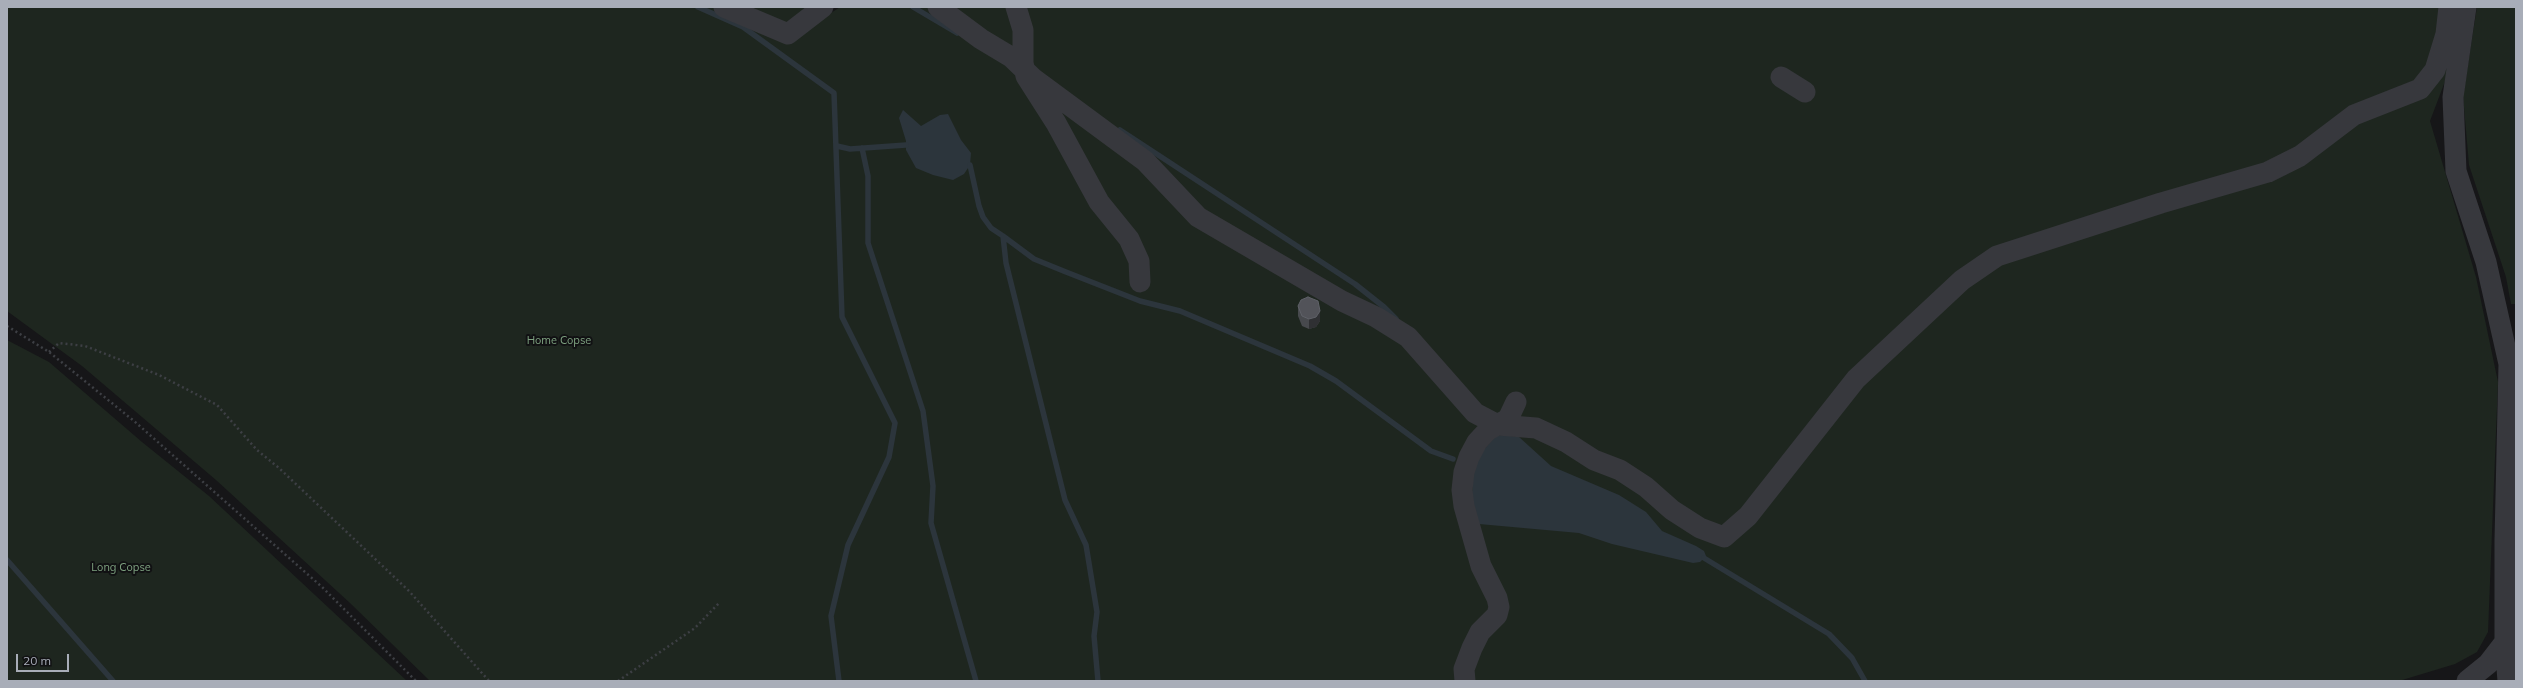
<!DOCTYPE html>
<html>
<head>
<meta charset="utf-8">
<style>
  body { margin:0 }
  #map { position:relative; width:2523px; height:688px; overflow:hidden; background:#161618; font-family:Mulish,sans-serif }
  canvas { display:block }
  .frame { position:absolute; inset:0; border:8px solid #a8adb8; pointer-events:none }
  .scale { position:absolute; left:16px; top:654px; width:53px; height:18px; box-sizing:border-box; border:2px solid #a8adb8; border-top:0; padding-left:5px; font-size:12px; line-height:14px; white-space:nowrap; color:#a8adb8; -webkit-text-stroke:3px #111113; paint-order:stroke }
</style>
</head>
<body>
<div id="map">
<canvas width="2523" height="688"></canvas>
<div class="frame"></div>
<div class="scale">20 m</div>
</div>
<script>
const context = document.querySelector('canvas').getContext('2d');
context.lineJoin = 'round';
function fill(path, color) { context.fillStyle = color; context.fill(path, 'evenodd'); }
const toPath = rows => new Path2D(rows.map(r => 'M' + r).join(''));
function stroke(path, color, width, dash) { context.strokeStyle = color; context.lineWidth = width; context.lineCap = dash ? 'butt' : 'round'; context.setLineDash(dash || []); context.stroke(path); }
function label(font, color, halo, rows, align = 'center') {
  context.font = font + ' Mulish,sans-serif'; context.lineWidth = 4; context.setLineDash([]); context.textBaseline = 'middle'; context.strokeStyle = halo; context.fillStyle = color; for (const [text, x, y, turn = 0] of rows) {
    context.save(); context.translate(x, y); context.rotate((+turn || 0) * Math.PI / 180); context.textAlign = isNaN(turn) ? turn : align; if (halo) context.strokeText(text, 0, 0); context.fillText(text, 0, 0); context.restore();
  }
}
const green = toPath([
  [7,7,807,7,800,34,840,7,2463,7,2461,39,2430,121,2476,277,2498,382,2488,632,2477,652,2455,664,2399,681,430,681,350,603,216,480,82,366,7,311],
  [2477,7,2516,7,2516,304,2511,304,2506,277,2469,165,2463,96],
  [7,340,49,362,142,442,209,496,407,681,7,681]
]);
const water = toPath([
  [903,110,921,126,940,115,948,114,961,140,971,153,970,165,964,174,953,180,933,175,916,168,906,150,906,141,899,118],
  [1503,435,1519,437,1551,466,1619,495,1646,512,1662,531,1696,546,1704,551,1706,556,1700,562,1693,563,1612,544,1579,533,1479,524,1471,512,1474,461,1496,436]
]);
const stream = toPath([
  [698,7,743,27,834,93,842,317,895,423,889,457,848,545,831,616,839,681],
  [913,7,957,33],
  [1120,130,1355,284,1384,307,1396,319],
  [837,146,850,149,906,145],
  [862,148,868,176,868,243,923,411,933,486,931,523,976,681],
  [970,165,979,206,983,217,991,228,1003,236,1006,263,1065,500,1086,545,1097,612,1094,636,1098,681],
  [1003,236,1034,259,1066,272,1140,301,1180,311,1310,366,1336,381,1431,451,1453,459],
  [1704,558,1829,634,1852,658,1865,681],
  [7,560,113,681]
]);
const path = toPath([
  [7,326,49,352,134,421,322,587,416,681],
  [49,352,59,343,85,346,159,375,217,405,257,450,279,468,409,591,489,681],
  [618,681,695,628,719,603]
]);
const minor = toPath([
  [724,7,788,34,823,7],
  [938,7,981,39,1011,57,1034,79,1145,161,1198,217,1342,301,1376,317,1408,337,1475,413,1498,425,1536,428,1566,442,1594,460,1620,470,1646,487,1672,510,1700,528,1724,537,1748,516,1856,379,1962,280,1997,256,2161,203,2268,172,2300,156,2354,115,2420,89,2435,70,2446,34,2449,7],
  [1016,7,1023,30,1023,63,1026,76,1056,123,1099,202,1129,239,1139,261,1140,282],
  [2466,7,2453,97,2456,171,2486,262,2509,364,2505,540,2505,642,2508,681],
  [1781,77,1805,92],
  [1465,681,1464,669,1472,648,1480,632,1497,615,1499,607,1497,598,1481,566,1464,506,1462,490,1464,472,1469,457,1477,442,1488,430,1508,419,1516,402],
  [2467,681,2488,664,2505,642]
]);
const wall = toPath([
  [1298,306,1320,321,1316,327,1309,329,1302,326,1298,316]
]);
const shadedWall = toPath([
  [1320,311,1320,321,1316,327,1309,329,1309,319]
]);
const building = toPath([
  [1308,297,1318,301,1320,311,1316,317,1309,319,1302,316,1298,306,1301,300,1308,297]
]);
const parkNames = [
  ["Home Copse",559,341],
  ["Long Copse",121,568]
];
fill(green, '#1e261f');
fill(water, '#2c353c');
stroke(stream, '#2c353c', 5.5);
stroke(path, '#3d3f44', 2.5, [2, 3]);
stroke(minor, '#37383d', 21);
fill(wall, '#47494d');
fill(shadedWall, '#2f3033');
fill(building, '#525359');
stroke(building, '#5f6168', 1);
label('11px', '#7fa381', '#111113', parkNames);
</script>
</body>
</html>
